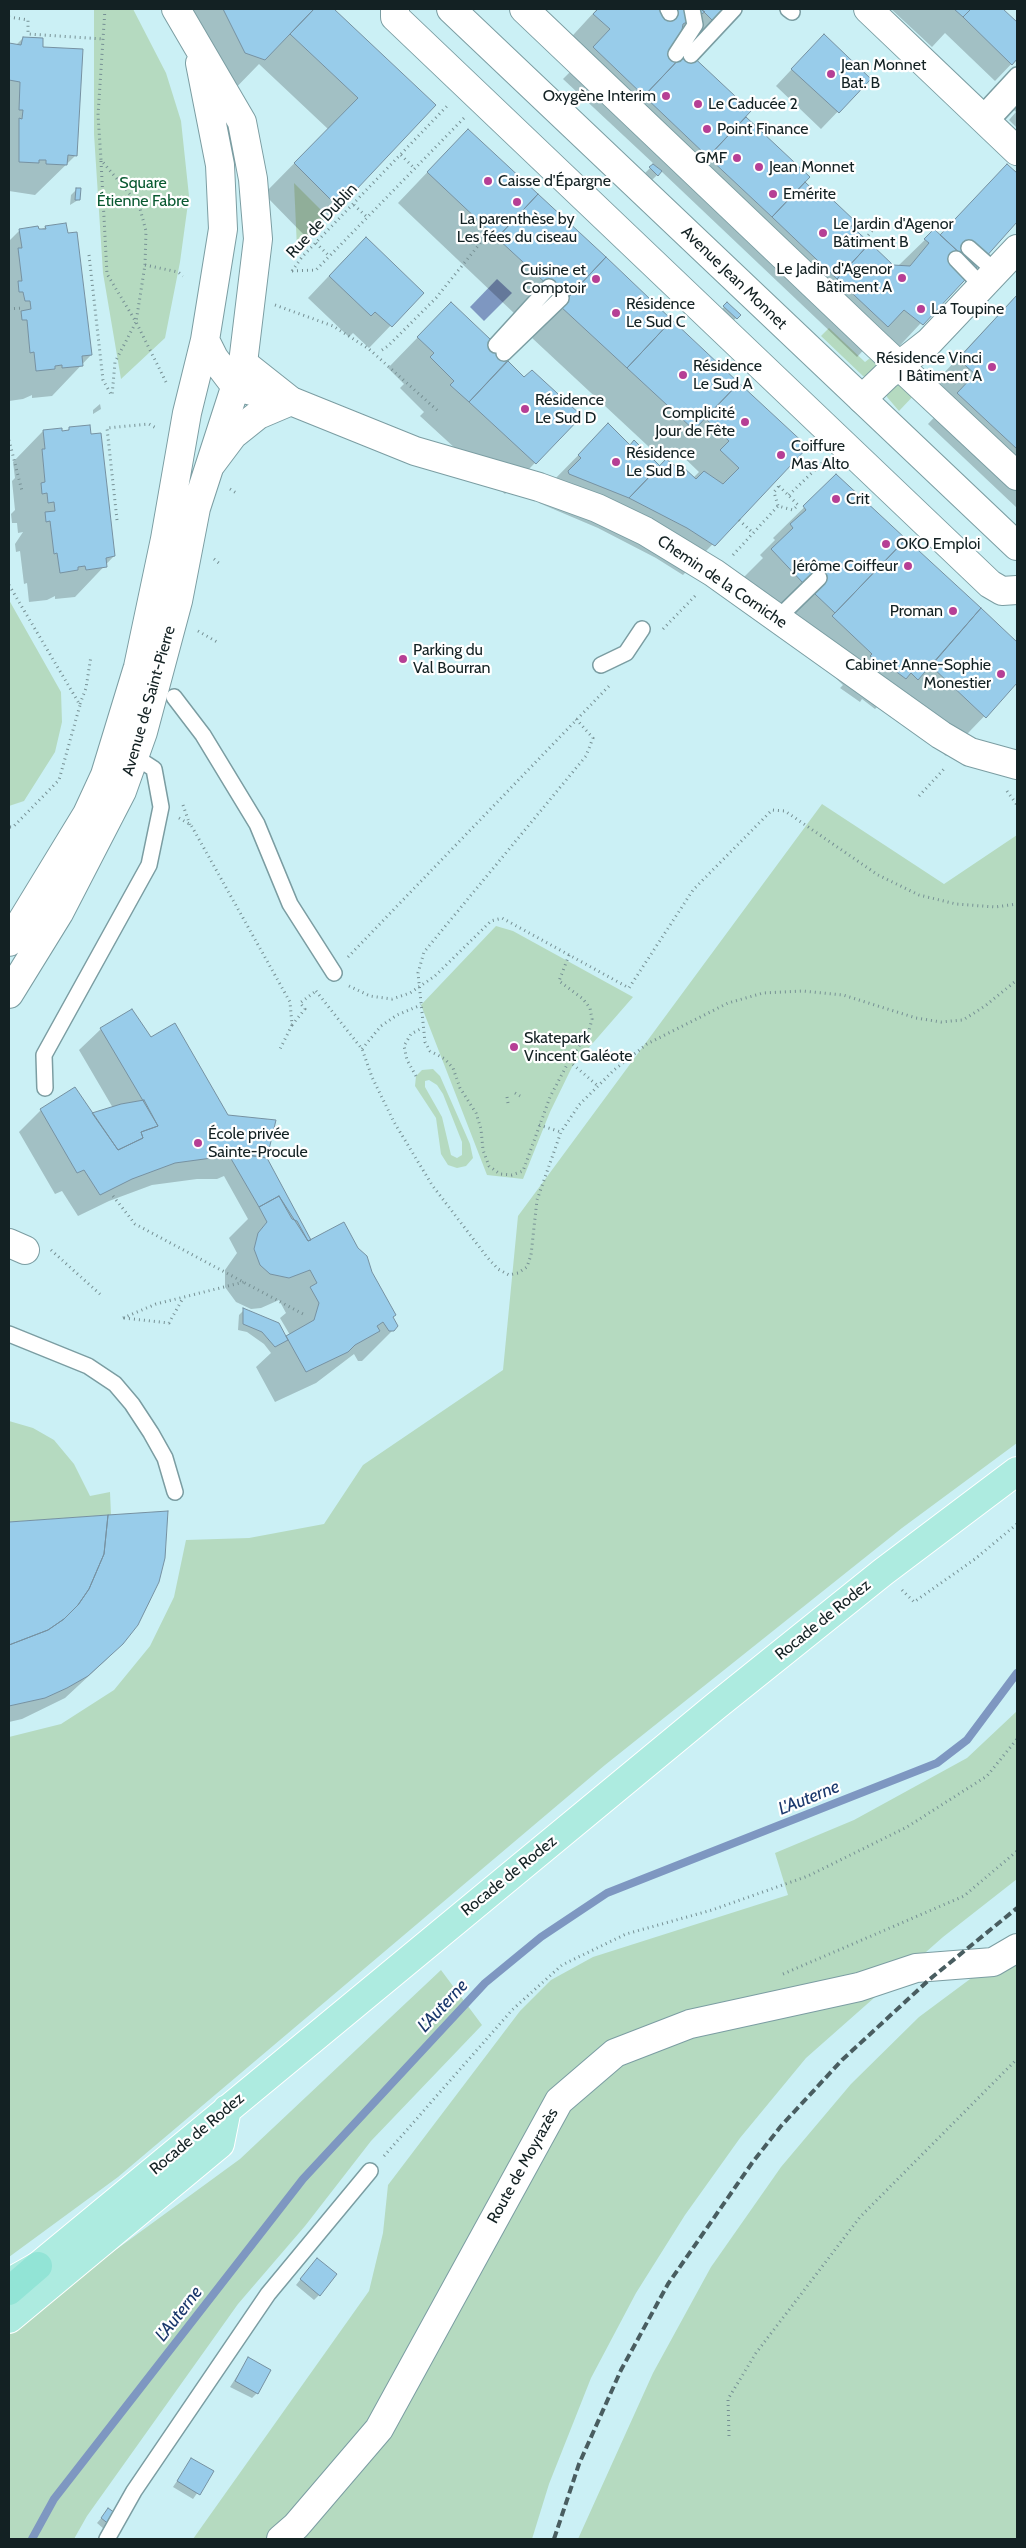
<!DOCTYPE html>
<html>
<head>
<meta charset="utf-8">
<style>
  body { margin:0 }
  #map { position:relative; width:1026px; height:2548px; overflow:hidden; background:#cbf0f5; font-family:Cabin,sans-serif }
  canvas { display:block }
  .frame { position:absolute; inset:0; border:10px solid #132123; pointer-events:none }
</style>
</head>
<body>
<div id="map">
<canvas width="1026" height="2548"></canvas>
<div class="frame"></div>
</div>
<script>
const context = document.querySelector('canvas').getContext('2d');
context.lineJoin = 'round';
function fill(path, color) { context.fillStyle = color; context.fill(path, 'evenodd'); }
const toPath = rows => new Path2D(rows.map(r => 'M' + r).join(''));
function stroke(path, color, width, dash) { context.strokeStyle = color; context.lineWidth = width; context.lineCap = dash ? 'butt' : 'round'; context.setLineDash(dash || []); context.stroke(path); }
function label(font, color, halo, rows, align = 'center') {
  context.font = font + ' Cabin,sans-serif'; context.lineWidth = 4.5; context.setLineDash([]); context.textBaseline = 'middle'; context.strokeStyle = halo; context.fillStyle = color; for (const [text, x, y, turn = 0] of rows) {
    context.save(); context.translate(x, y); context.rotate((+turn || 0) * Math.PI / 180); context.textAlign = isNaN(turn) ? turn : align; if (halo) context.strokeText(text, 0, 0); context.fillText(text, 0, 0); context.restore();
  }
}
const green = toPath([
  [94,9,133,9,166,73,181,121,189,196,180,262,165,338,121,379,103,273,94,134],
  [294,183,327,216,297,248],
  [829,328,865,362,874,355,880,363,866,377,863,376,821,336],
  [895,380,917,392,899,411,887,397,886,391],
  [9,600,61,692,62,722,55,752,24,801,9,806],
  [822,804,944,884,1017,835,1017,1443,902,1528,605,1765,118,2177,9,2257,9,1737,61,1724,114,1690,150,1646,174,1597,186,1540,249,1538,324,1524,363,1465,503,1370,518,1216],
  [496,926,513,931,633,997,572,1067,550,1112,523,1179,487,1175,421,1005],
  [433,1069,440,1076,470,1144,473,1158,466,1166,457,1168,448,1165,441,1154,436,1118,415,1086,416,1076,422,1070],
  [429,1080,437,1085,443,1094,462,1142,462,1155,457,1158,451,1155,442,1117,425,1087,425,1081],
  [9,1421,33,1428,54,1440,74,1464,90,1496,110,1492,111,1515,9,1522],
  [1017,1711,1017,1879,943,1937,806,2058,740,2138,685,2215,636,2293,591,2378,549,2484,532,2539,193,2539,369,2291,383,2233,388,2185,520,2011,551,1980,593,1957,788,1895,775,1853,854,1820,967,1758],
  [1017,1948,1017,2539,578,2539,653,2373,711,2267,781,2167,851,2084,919,2017,993,1962],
  [441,1970,482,2025,371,2141,305,2226,238,2304,87,2516,74,2539,9,2539,9,2334,58,2292,240,2159]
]);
const water = toPath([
  [497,279,512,293,484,321,470,307]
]);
const shadow = toPath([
  [168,9,332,9,435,105,307,238,264,194,328,129,259,64,225,99],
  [597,9,725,9,692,43,682,33,668,49,808,178,803,182,892,266,898,266,934,231,939,236,1007,165,1017,175,1017,220,892,354,873,340,857,357,661,171,652,180,645,173,654,164,563,79,581,61,564,45],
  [891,9,1001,9,1017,24,1017,58,995,81,945,33,932,47],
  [23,38,41,48,76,155,35,195,9,191,9,44,16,45],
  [807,53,869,79,821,129,776,86],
  [1017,102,1017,128,1009,120,1016,112,1012,108],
  [438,161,806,447,683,575,656,558,598,528,539,503,548,486,608,425,630,446,660,467,693,478,699,472,674,448,663,460,531,337,535,333,398,203],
  [76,190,78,200,70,205,71,195],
  [46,227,91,355,52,396,32,398,32,395,23,399,9,401,9,241,20,230,37,231],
  [344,260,422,293,369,348,353,333,349,337,308,298],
  [1017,295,1017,508,928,424,945,406,928,390],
  [727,304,739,315,731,323,719,312],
  [421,334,506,361,524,379,580,416,505,494,420,416,424,412,400,388,404,384,388,368],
  [100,404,101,409,93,414,93,410],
  [70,428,114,556,75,597,55,599,55,596,47,600,29,602,27,583,24,584,20,551,16,552,15,544,23,532,18,533,17,523,12,523,11,514,15,510,12,481,15,478,13,462,43,431,66,432],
  [836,476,1017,644,1017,682,946,756,891,704,881,703,875,709,862,699,860,702,840,688,843,685,803,647,741,580,763,558,760,555,775,540,773,538],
  [101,1029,150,1039,265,1158,311,1242,371,1273,392,1317,393,1330,362,1361,358,1361,354,1354,316,1383,275,1402,256,1367,271,1353,264,1344,247,1332,238,1330,239,1315,244,1310,285,1337,290,1335,280,1318,286,1313,279,1300,261,1308,251,1309,236,1302,225,1287,225,1270,237,1253,229,1238,248,1219,224,1176,217,1179,197,1179,152,1185,109,1201,78,1216,62,1191,55,1194,19,1132,41,1110,92,1115,113,1108,79,1050],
  [166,1512,164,1558,149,1603,137,1624,106,1660,65,1698,22,1719,9,1722,9,1523],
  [312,2265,319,2295,314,2300,296,2285],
  [248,2359,257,2393,252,2398,230,2387],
  [191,2460,212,2472,193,2499,173,2487],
  [108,2510,116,2515,104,2529,97,2523]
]);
const stream = toPath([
  [32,2539,54,2499,303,2179,485,1983,541,1937,607,1893,937,1763,967,1740,1017,1673]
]);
const building = toPath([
  [223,9,314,9,265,60,245,53,223,9],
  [314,9,334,9,436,105,339,208,294,163,358,98,290,34,314,9],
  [598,9,701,9,705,12,683,24,681,36,670,49,680,58,644,96,593,47,610,29,593,14,598,9],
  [701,9,727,9,714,22,701,9],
  [954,9,971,9,963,17,954,9],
  [971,9,1003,9,1017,22,1017,59,1012,65,963,17,971,9],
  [824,34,871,79,839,113,791,69,824,34],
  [23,37,43,38,43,47,83,49,77,156,68,155,67,165,46,164,46,160,39,160,39,163,19,162,19,118,22,119,23,110,19,110,20,82,9,80,9,43,21,45,23,37],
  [687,51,751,111,708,157,644,96,687,51],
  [746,117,810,177,772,217,708,157,746,117],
  [468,129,538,194,497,238,427,172,468,129],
  [653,164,662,171,658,176,649,167,653,164],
  [1007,164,1017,173,1017,222,976,268,940,235,1007,164],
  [805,182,824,200,827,195,836,203,856,222,851,226,870,243,837,279,772,217,805,182],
  [76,188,81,188,80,200,75,200,76,188],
  [538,194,606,257,565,301,497,238,538,194],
  [66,223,68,233,77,232,92,355,82,356,83,366,62,368,62,365,55,366,55,369,36,371,34,352,30,353,27,320,22,320,21,311,31,309,30,301,25,301,23,292,19,292,18,281,22,281,18,248,22,248,19,229,38,226,39,229,46,229,45,226,66,223],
  [934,229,976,268,923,325,904,310,888,327,837,279,870,243,893,265,910,266,929,243,924,239,934,229],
  [366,237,424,293,392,327,375,312,371,316,329,276,366,237],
  [606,257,672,320,627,368,560,306,606,257],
  [1017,295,1017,449,957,393,975,374,958,359,1017,295],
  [451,302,510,358,469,402,450,385,454,381,430,357,434,353,417,337,451,302],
  [727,302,741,315,737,319,723,306,727,302],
  [672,320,739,383,694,430,627,368,672,320],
  [508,361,524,377,532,370,582,416,536,464,469,402,508,361],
  [739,383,808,447,715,546,687,528,629,498,666,459,681,470,683,467,696,479,704,471,723,484,739,468,720,450,729,441,705,418,739,383],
  [608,423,630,445,634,440,660,466,629,498,569,474,568,471,581,458,578,455,608,423],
  [90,425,91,434,101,433,115,556,106,558,107,567,86,570,85,566,78,567,78,570,60,573,57,553,54,554,50,521,46,522,45,512,55,511,54,502,48,503,47,493,42,494,41,483,45,482,42,449,45,449,43,430,62,428,62,431,69,430,69,427,90,425],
  [836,474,906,539,835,613,815,594,825,584,814,573,804,584,771,549,793,528,790,524,806,510,803,506,836,474],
  [906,539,981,608,918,680,911,673,906,679,894,670,891,672,870,656,872,654,832,616,906,539],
  [981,608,1017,642,1017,683,986,718,931,666,981,608],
  [132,1009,151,1037,175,1023,228,1115,276,1120,267,1158,241,1154,241,1158,219,1157,175,1163,132,1179,100,1195,84,1170,77,1173,40,1109,75,1087,118,1150,143,1138,141,1132,158,1126,100,1028,132,1009],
  [144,1100,158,1126,141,1132,143,1138,118,1150,92,1113,121,1104,144,1100],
  [241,1154,267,1158,311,1240,308,1241,297,1221,292,1219,279,1196,259,1207,230,1157,241,1158,241,1154],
  [279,1196,308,1241,344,1222,358,1248,367,1256,372,1272,396,1315,393,1317,398,1326,394,1331,389,1331,383,1322,377,1326,380,1331,355,1345,348,1352,306,1372,286,1336,314,1320,319,1303,310,1287,317,1283,310,1270,289,1278,270,1274,260,1265,254,1249,258,1233,267,1222,259,1207,279,1196],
  [243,1308,279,1323,288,1340,275,1347,262,1332,243,1324,243,1308],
  [168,1511,165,1558,159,1582,138,1625,123,1644,88,1676,67,1688,45,1698,9,1706,9,1645,48,1630,64,1619,78,1605,89,1589,104,1554,108,1515,168,1511],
  [108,1515,104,1554,89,1589,78,1605,64,1619,48,1630,9,1645,9,1522,108,1515],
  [317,2258,337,2274,320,2296,300,2279,317,2258],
  [248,2357,271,2370,258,2394,235,2381,248,2357],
  [191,2458,214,2471,200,2495,177,2481,191,2458],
  [108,2508,118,2515,110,2525,101,2518,108,2508]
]);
const path = toPath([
  [105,9,98,115,101,160,139,205,146,231,145,265,136,322,166,382],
  [9,17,28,20,28,34,103,39],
  [401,155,415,169],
  [101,161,107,274,136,322,115,362,112,396],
  [354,205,368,218],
  [865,239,877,225],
  [316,243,330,257],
  [89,255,103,380,112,396],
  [145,265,178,272,183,276],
  [292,271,316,270,464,118],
  [292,271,302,257,449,104],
  [275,305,333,326,369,349,438,411],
  [9,309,22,308],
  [382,350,388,346,436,298,482,241],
  [9,440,22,491],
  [779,486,798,505,793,510,778,506,774,492,779,486],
  [230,489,238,494],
  [789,495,823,462],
  [117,520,107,428,149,424,156,428],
  [739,520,753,533],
  [733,555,778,506],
  [214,559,221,565],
  [9,585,80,705,59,780,13,827,9,827],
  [663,629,697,594],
  [198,631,217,642],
  [80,704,86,688,91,656],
  [1007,791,1017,805],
  [919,796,945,768],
  [183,805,190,825],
  [179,818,191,825,290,1002,292,1025,280,1049],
  [569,955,559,981,583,999,590,1008,592,1019,589,1031,569,1061,550,1097,523,1171,512,1175,500,1174,489,1166,483,1150,481,1129,476,1113,460,1088,453,1068,445,1059,430,1051,425,1042,418,973,424,952,586,756,593,738,576,719],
  [348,957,609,686],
  [349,986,370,996,392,999,410,993,435,976,491,921,502,918,629,988,693,890,772,810,785,811,878,875,919,895,956,904,995,907,1017,904],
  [316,991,362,1049,372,1077,394,1122,432,1185,487,1257,498,1269,509,1275,518,1273,527,1267,531,1255,537,1200,561,1132,579,1105,614,1070,647,1044,728,1003,763,993,803,991,843,995,916,1018,941,1022,963,1020,985,1006,1017,980],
  [292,1025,305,1009,300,1003,316,991],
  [362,1049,381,1026,397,1015,421,1005],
  [569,1061,598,1086],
  [416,1076,407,1060,404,1046,411,1034,422,1028],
  [515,1093,520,1096],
  [507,1097,508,1103],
  [539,1125,561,1132],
  [113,1196,135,1224,303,1314],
  [51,1250,102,1296],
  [123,1318,156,1304,244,1282],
  [124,1318,169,1323,183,1298],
  [902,1590,914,1602,975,1559,1017,1524],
  [783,1974,964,1896,1017,1851],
  [384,2156,512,2010,562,1965,626,1934,712,1910,808,1876,907,1827,987,1776,1017,1739],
  [729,2436,728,2399,756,2353,860,2217,1017,2059]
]);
const service = toPath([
  [668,9,670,13],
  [788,9,792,12],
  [676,54,695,25,692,9],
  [691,55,734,9],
  [980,115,1017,75],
  [989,124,1017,94],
  [969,248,996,272],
  [956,259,982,286],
  [496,345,549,287],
  [504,353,561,298],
  [778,618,819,578],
  [601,665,626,653,642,629],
  [174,697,203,735,257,824,290,904,334,973],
  [45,1088,44,1055,149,865,161,807,154,769,134,756],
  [9,1334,88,1366,115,1384,132,1404,151,1433,165,1458,175,1492],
  [107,2539,134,2491,268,2294,370,2171]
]);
const minor = toPath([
  [395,9,395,17,990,584,1002,591,1017,590],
  [524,9,877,345,1017,476],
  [868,9,1017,151],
  [243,363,291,401,415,451,539,487,597,508,645,531,714,573,941,735,970,752,1017,765],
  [862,399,887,375,929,342,1017,249],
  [212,463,233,435,258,415,291,401],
  [9,1243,25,1250]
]);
const tertiary = toPath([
  [205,340,214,358,236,387,291,401],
  [9,942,87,814,105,775,138,667,165,539,187,413,205,340,223,229,220,165,200,63],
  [9,994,59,913,122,791,143,732,178,601,196,508,243,363,258,239,253,179,242,122,176,9],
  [281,2539,296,2526,379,2429,559,2101,615,2053,690,2024,859,1987,916,1968,993,1962,1017,1948]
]);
const secondary = toPath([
  [451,9,1017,546]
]);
const primary = toPath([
  [17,2278,38,2266,716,1706,883,1572,1017,1471],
  [9,2319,220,2144,227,2109]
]);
const trunk = toPath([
  [9,2291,38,2266]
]);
const rail = toPath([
  [554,2539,579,2464,621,2370,668,2284,752,2163,781,2126,842,2060,930,1979,1017,1908]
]);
const markers = [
  [831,74,5,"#b63f95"],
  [666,96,5,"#b63f95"],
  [698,104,5,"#b63f95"],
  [707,129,5,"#b63f95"],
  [737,158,5,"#b63f95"],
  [759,167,5,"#b63f95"],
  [488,181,5,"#b63f95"],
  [773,194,5,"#b63f95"],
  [517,202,5,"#b63f95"],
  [823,233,5,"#b63f95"],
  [902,278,5,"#b63f95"],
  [596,279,5,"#b63f95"],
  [921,309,5,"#b63f95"],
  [616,313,5,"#b63f95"],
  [992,367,5,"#b63f95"],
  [683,375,5,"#b63f95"],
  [525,409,5,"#b63f95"],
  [745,422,5,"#b63f95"],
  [781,455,5,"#b63f95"],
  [616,462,5,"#b63f95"],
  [836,499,5,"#b63f95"],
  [886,544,5,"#b63f95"],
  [908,566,5,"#b63f95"],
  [953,611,5,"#b63f95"],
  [403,659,5,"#b63f95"],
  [1001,674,5,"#b63f95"],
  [514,1047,5,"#b63f95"],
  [198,1143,5,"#b63f95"]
];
const poiNames = [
  ["Jean Monnet",841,65],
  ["Bat. B",841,83],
  ["Oxygène Interim",656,96,"right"],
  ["Le Caducée 2",708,104],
  ["Point Finance",717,129],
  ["GMF",727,158,"right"],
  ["Jean Monnet",769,167],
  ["Caisse d'Épargne",498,181],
  ["Emérite",783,194],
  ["La parenthèse by",517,219,"center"],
  ["Les fées du ciseau",517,237,"center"],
  ["Le Jardin d'Agenor",833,224],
  ["Bâtiment B",833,242],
  ["Le Jadin d'Agenor",892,269,"right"],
  ["Bâtiment A",892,287,"right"],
  ["Cuisine et",586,270,"right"],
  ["Comptoir",586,288,"right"],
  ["Résidence",626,304],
  ["Le Sud C",626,322],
  ["La Toupine",931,309],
  ["Résidence Vinci",982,358,"right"],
  ["I Bâtiment A",982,376,"right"],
  ["Résidence",693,366],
  ["Le Sud A",693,384],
  ["Résidence",535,400],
  ["Le Sud D",535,418],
  ["Complicité",735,413,"right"],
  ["Jour de Fête",735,431,"right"],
  ["Coiffure",791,446],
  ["Mas Alto",791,464],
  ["Résidence",626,453],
  ["Le Sud B",626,471],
  ["Crit",846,499],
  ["OKO Emploi",896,544],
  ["Jérôme Coiffeur",898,566,"right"],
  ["Proman",943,611,"right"],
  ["Parking du",413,650],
  ["Val Bourran",413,668],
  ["Cabinet Anne-Sophie",991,665,"right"],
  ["Monestier",991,683,"right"],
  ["Skatepark",524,1038],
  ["Vincent Galéote",524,1056],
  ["École privée",208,1134],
  ["Sainte-Procule",208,1152]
];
const parkNames = [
  ["Square",143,183],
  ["Étienne Fabre",143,201]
];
const streetNames = [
  ["Rue de Dublin",322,221,-47],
  ["Avenue Jean Monnet",734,278,44],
  ["Chemin de la Corniche",722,582,34],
  ["Avenue de Saint-Pierre",149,701,-74],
  ["Rocade de Rodez",823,1620,-39],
  ["Rocade de Rodez",509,1876,-39],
  ["Rocade de Rodez",197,2134,-40],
  ["Route de Moyrazès",523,2166,-61]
];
const waterNames = [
  ["L'Auterne",809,1798,-22],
  ["L'Auterne",443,2006,-47],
  ["L'Auterne",179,2314,-52]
];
fill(green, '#b5dac0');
fill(water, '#7e97c1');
fill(shadow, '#0003');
stroke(stream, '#7e97c1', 8);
fill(building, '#98ccea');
stroke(building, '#7691a1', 1);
stroke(service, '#7b9da2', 18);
stroke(minor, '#7b9da2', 30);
stroke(tertiary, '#7b9da2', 30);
stroke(secondary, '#7b9da2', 30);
stroke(primary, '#fff', 30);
stroke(trunk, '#fff', 30);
stroke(path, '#769094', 3, [1, 4]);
stroke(service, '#fff', 15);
stroke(minor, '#fff', 28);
stroke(tertiary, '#fff', 28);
stroke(secondary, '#fff', 28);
stroke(primary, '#adebe0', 28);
stroke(trunk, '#92e4d6', 28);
stroke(rail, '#495d60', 4, [8, 4]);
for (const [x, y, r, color] of markers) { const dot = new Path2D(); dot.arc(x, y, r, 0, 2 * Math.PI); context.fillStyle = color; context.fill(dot); stroke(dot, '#fff', 2); }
label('16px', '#132123', '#fff', poiNames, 'left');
label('16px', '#095931', '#fff', parkNames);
label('16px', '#132123', '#fff', streetNames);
label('italic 18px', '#1a386c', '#fff', waterNames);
</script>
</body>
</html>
